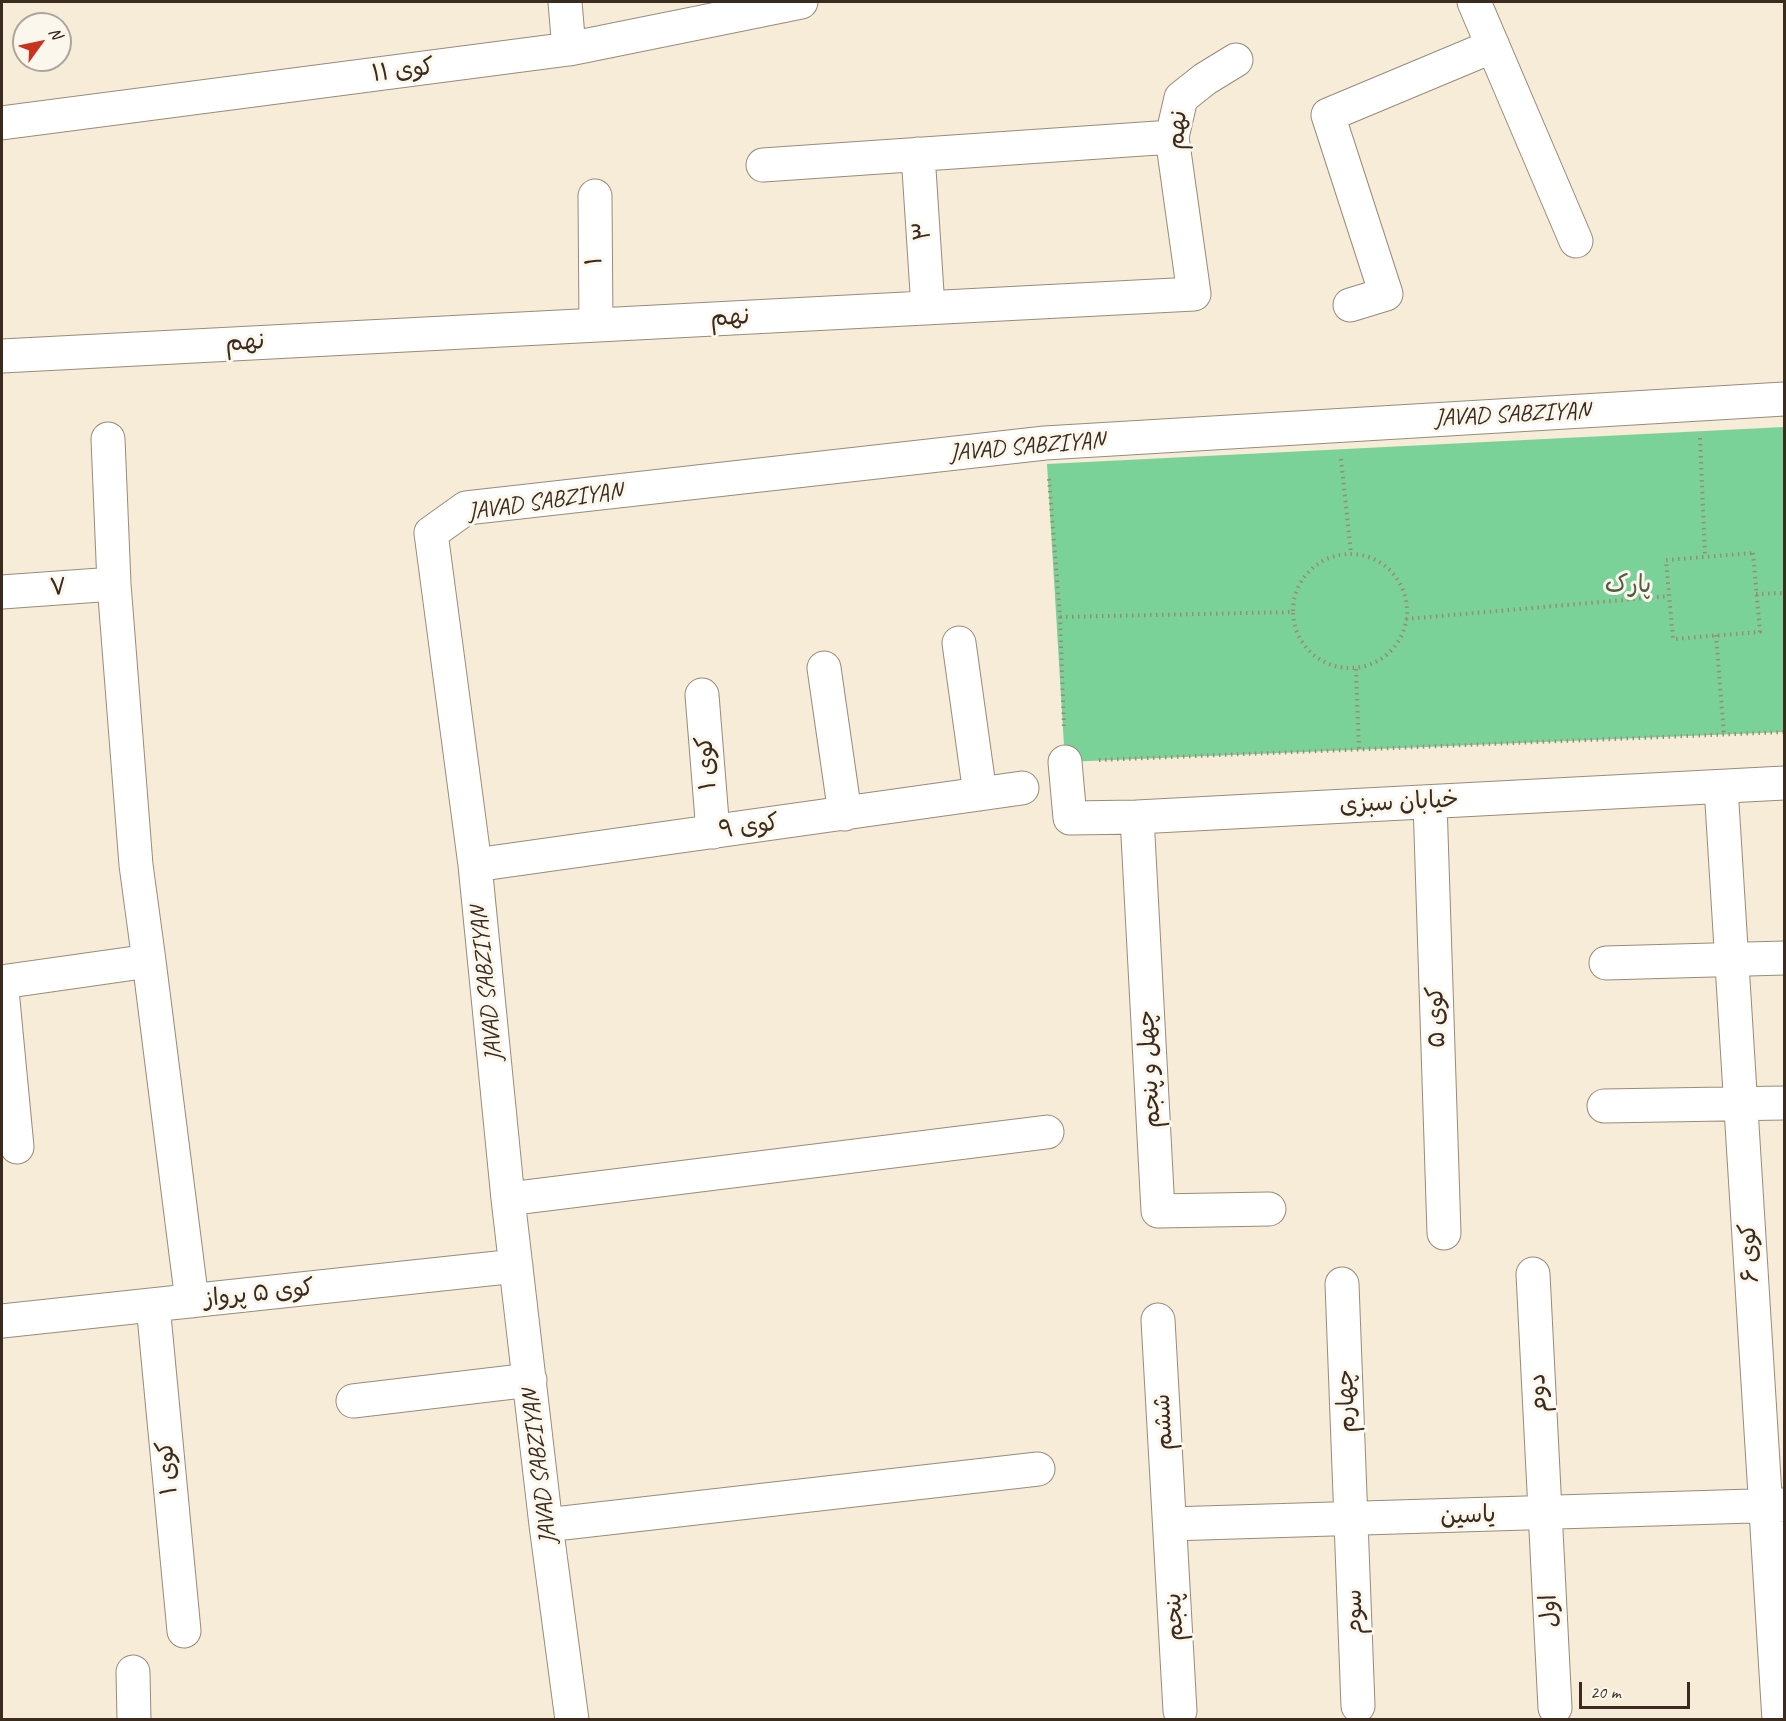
<!DOCTYPE html>
<html>
<head>
<meta charset="utf-8">
<style>
  body { margin:0 }
  #map { position:relative; width:1786px; height:1721px; overflow:hidden; background:#f6ecd7; font-family:Caveat,sans-serif }
  canvas { display:block }
  .frame { position:absolute; inset:0; border:3px solid #3b2a1e; pointer-events:none }
  .north { position:absolute; left:12px; top:12px; width:60px; height:60px; box-sizing:border-box; background:#fbf7ec; border:2px solid #aea59a; border-radius:50%; rotate:57deg; font-size:16px; font-weight:700; line-height:24px; text-align:center; color:#3b2a1e }
  .north::after { content:''; display:block; margin:auto; width:21px; height:27px; background:#c8321e; clip-path:polygon(50% 0,100% 100%,50% 72%,0 100%) }
  .scale { position:absolute; left:1579px; top:1682px; width:111px; height:27px; box-sizing:border-box; border:3px solid #3b2a1e; border-top:0; padding-left:8px; font-size:18px; line-height:21px; white-space:nowrap; color:#3b2a1e; -webkit-text-stroke:4px #fbf7ec; paint-order:stroke }
</style>
</head>
<body>
<div id="map">
<canvas width="1786" height="1721"></canvas>
<div class="frame"></div>
<div class="north">N</div>
<div class="scale">20 m</div>
</div>
<script>
const context = document.querySelector('canvas').getContext('2d');
context.lineJoin = 'round';
function fill(path, color) { context.fillStyle = color; context.fill(path, 'evenodd'); }
const toPath = rows => new Path2D(rows.map(r => 'M' + r).join(''));
function stroke(path, color, width, dash) { context.strokeStyle = color; context.lineWidth = width; context.lineCap = dash ? 'butt' : 'round'; context.setLineDash(dash || []); context.stroke(path); }
function label(font, color, halo, rows, align = 'center') {
  context.font = font + ' Caveat,"Playpen Sans Arabic",sans-serif'; context.lineWidth = 6; context.setLineDash([]); context.textBaseline = 'middle'; context.strokeStyle = halo; context.fillStyle = color; for (const [text, x, y, turn = 0] of rows) {
    context.save(); context.translate(x, y); context.rotate((+turn || 0) * Math.PI / 180); context.textAlign = isNaN(turn) ? turn : align; if (halo) context.strokeText(text, 0, 0); context.fillText(text, 0, 0); context.restore();
  }
}
const green = toPath([
  [1784,427,1784,732,1065,762,1047,464]
]);
const path = toPath([
  [1700,438,1705,557],
  [1341,459,1351,554],
  [1049,479,1060,617,1064,729],
  [1753,553,1760,632,1673,639,1666,560,1753,553],
  '1293 611a57 57 0 1 1 114 0a57 57 0 1 1-114 0Z',
  [1756,594,1784,593],
  [1060,617,1292,612],
  [1406,619,1669,596],
  [1716,635,1724,735],
  [1356,669,1359,750],
  [1099,760,1784,732]
]);
const minor = toPath([
  [565,2,569,49],
  [1474,2,1576,241],
  [2,123,569,49,801,2],
  [918,154,928,308],
  [763,165,1172,137],
  [595,196,596,325],
  [1350,305,1386,294,1328,115,1493,46],
  [2,356,1194,294,1172,137,1181,98,1205,79,1236,60],
  [108,439,114,584,136,865,149,961],
  [2,592,114,584],
  [959,643,980,794],
  [824,668,845,814],
  [702,695,713,832],
  [1065,762,1070,818,1137,817,1784,783],
  [1721,787,1779,1720],
  [1430,802,1444,1233],
  [1137,817,1158,1211,1269,1209],
  [475,865,1022,788],
  [1606,963,1784,958],
  [2,982,149,961,192,1301],
  [2,990,17,1147],
  [1604,1106,1784,1103],
  [508,1199,1047,1132],
  [1533,1274,1555,1708],
  [1342,1284,1358,1706],
  [153,1305,184,1631],
  [1158,1320,1180,1711],
  [2,1321,516,1266],
  [353,1401,530,1380],
  [1170,1524,1784,1505],
  [546,1525,1038,1469],
  [133,1672,134,1720],
  [572,1720,546,1525,508,1199,475,865,431,533,466,508,1045,443,1784,399]
]);
const streetNames = [
  ["کوی ۱۱",403,71,-7],
  ["نهم",1178,130,-85],
  ["۳",923,231,-94],
  ["۱",595,261,-91],
  ["نهم",730,318,-3],
  ["نهم",245,343,-3],
  ["JAVAD SABZIYAN",1512,415,-3],
  ["JAVAD SABZIYAN",1027,447,-5],
  ["JAVAD SABZIYAN",545,502,-8],
  ["۷",58,588,-4],
  ["کوی ۱",707,763,-94],
  ["خیابان سبزی",1399,803,-3],
  ["کوی ۹",749,827,-8],
  ["JAVAD SABZIYAN",487,984,-96],
  ["کوی ۵",1437,1017,-92],
  ["چهل و پنجم",1150,1069,-93],
  ["کوی ۶",1750,1253,-93],
  ["کوی ۵ پرواز",259,1294,-6],
  ["دوم",1539,1393,-93],
  ["چهارم",1347,1401,-92],
  ["ششم",1164,1422,-93],
  ["JAVAD SABZIYAN",540,1467,-97],
  ["کوی ۱",168,1468,-95],
  ["یاسین",1468,1516,-2],
  ["اول",1550,1611,-93],
  ["سوم",1355,1612,-92],
  ["پنجم",1175,1617,-93]
];
const parkNames = [
  ["پارک",1628,586]
];
fill(green, '#7ad298');
stroke(minor, '#988b7a', 35);
stroke(path, '#988b7a', 4, [1.5, 4.5]);
stroke(minor, '#fff', 33);
label('24px', '#3b2a1e', '#fbf7ec', streetNames);
label('24px', '#4e5c43', '#fbf7ec', parkNames);
</script>
</body>
</html>
